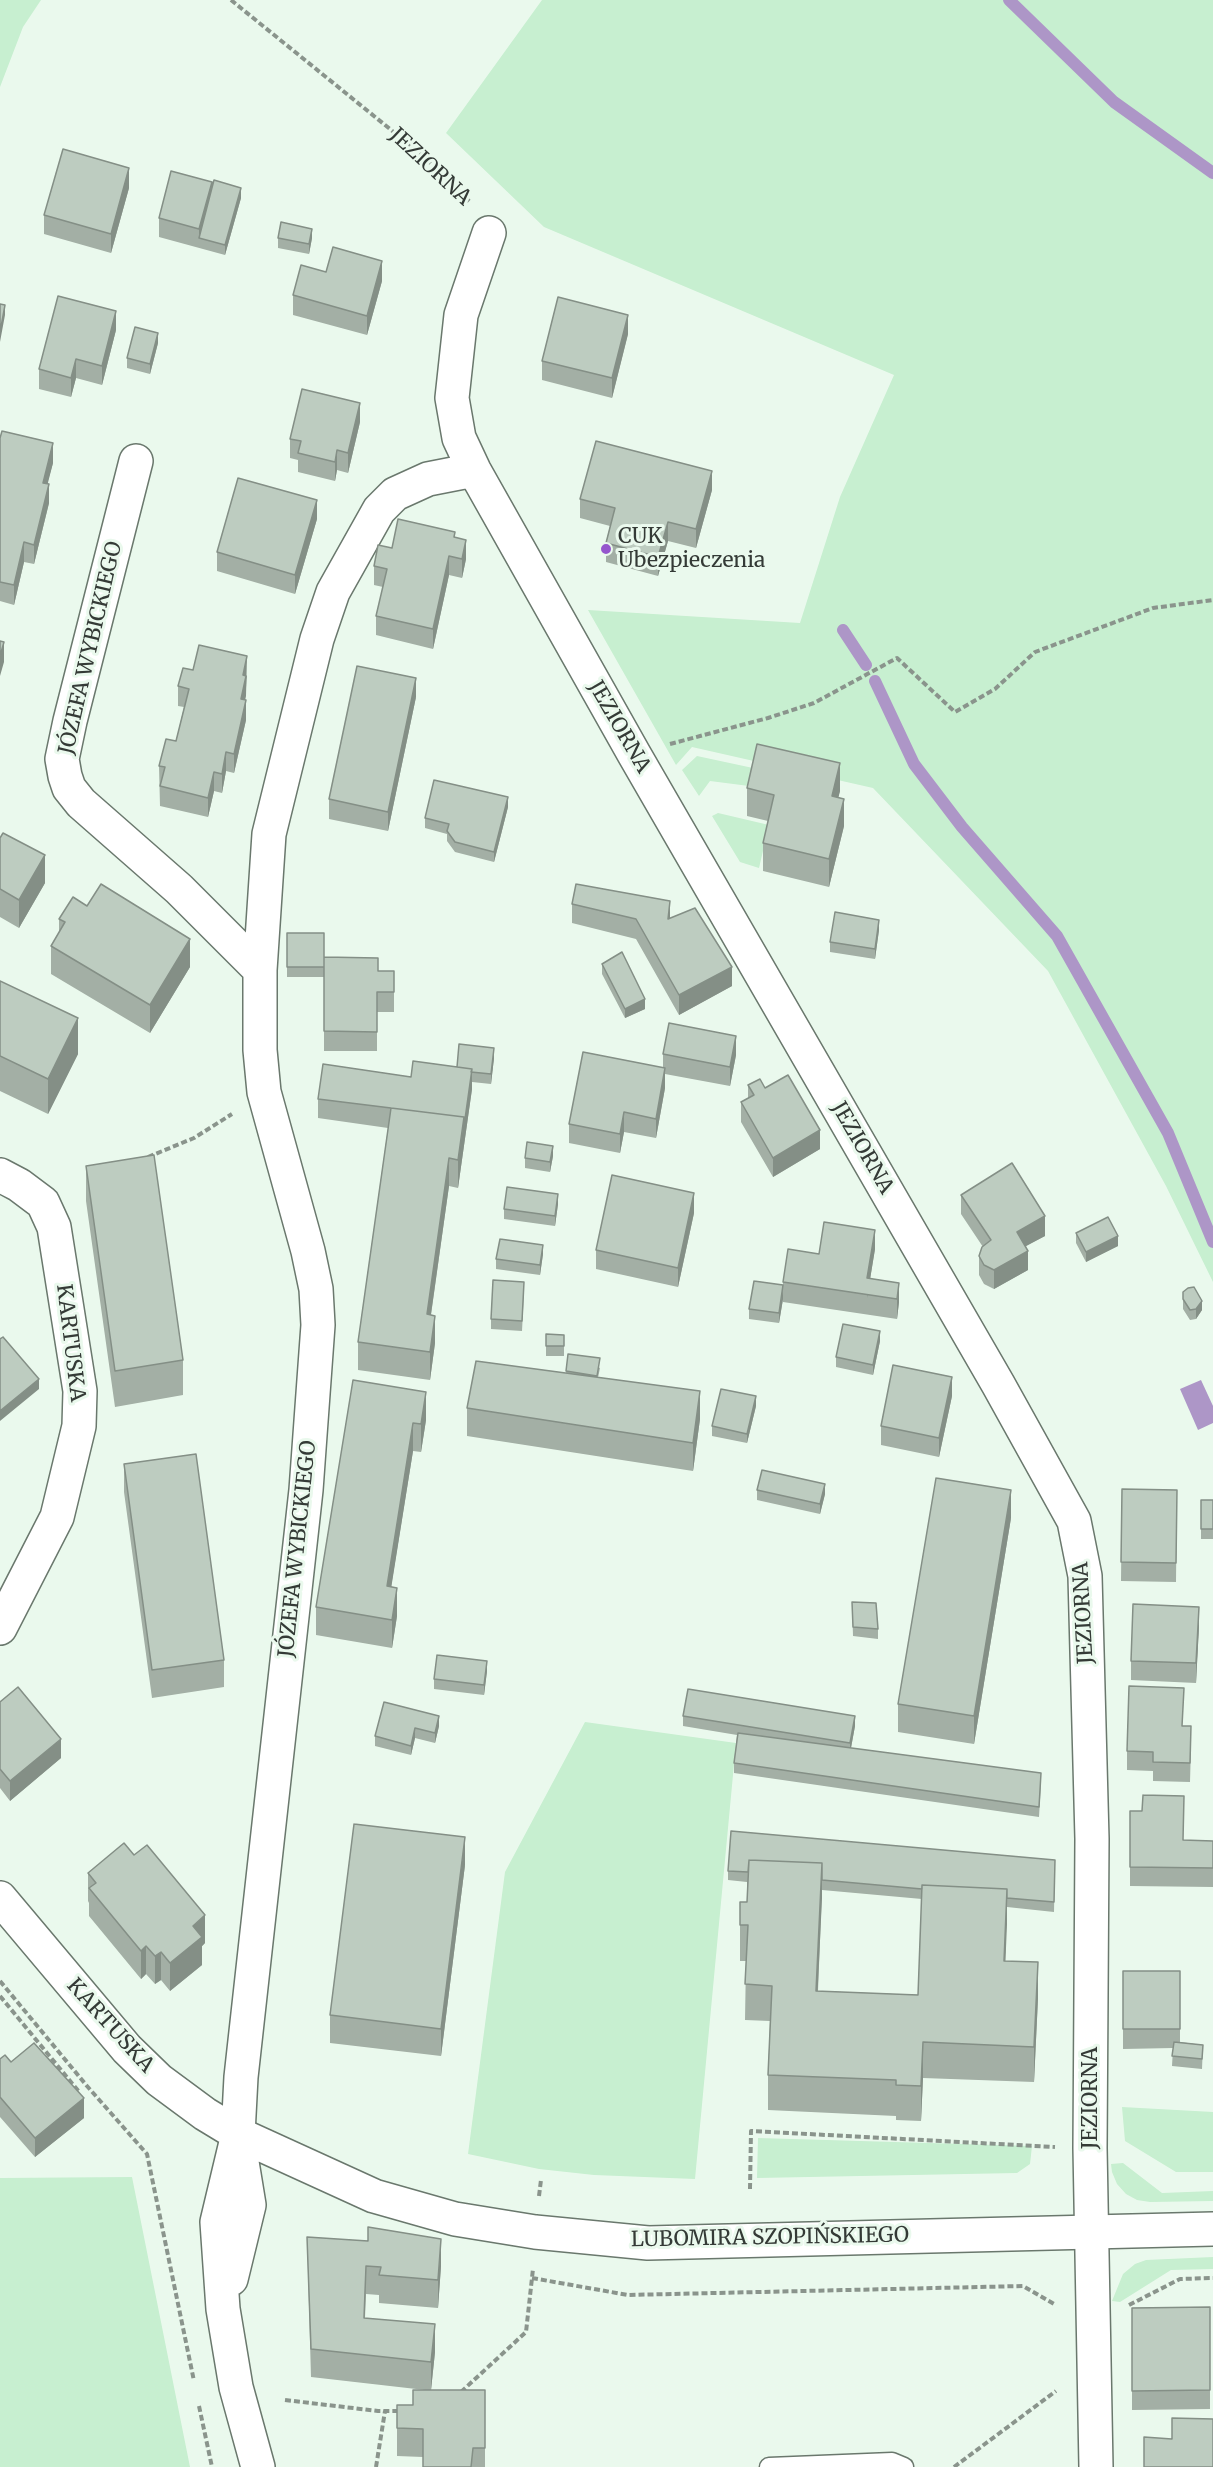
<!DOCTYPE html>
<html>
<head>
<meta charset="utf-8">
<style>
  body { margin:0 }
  canvas { display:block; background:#eaf9ed }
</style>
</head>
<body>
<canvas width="1213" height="2467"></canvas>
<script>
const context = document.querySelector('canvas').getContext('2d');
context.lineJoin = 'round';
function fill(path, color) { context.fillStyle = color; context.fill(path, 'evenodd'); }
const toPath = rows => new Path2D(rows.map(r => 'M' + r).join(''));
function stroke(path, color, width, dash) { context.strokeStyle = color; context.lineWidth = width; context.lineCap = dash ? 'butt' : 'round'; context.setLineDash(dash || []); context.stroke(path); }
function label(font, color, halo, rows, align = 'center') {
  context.font = font + ' Merriweather,serif'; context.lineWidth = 6; context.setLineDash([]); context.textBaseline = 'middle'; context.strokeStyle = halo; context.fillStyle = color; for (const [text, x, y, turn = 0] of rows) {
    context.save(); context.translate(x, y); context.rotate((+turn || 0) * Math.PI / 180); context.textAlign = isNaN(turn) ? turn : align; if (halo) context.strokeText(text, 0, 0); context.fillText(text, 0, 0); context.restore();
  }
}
const green = toPath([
  [0,0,41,0,23,27,0,87],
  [542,0,1213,0,1213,1282,1166,1186,1048,971,873,788,692,747,676,765,588,610,800,623,840,497,894,375,544,227,446,133],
  [697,756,753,768,749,786,710,781,699,796,682,770],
  [718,813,769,825,759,868,740,862,712,816],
  [585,1722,736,1743,695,2179,594,2175,539,2169,468,2154,505,1872],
  [1122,2107,1213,2112,1213,2172,1176,2172,1125,2141],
  [758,2138,1032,2146,1030,2164,1017,2173,757,2178],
  [1123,2163,1162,2193,1213,2191,1213,2201,1150,2202,1137,2200,1126,2194,1117,2184,1112,2172,1111,2164],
  [132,2177,190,2467,0,2467,0,2178],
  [1213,2257,1213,2269,1171,2270,1120,2302,1112,2301,1123,2274,1135,2264,1146,2260]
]);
const water = toPath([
  [1201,1380,1213,1406,1213,1423,1198,1430,1180,1389]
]);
const stream = toPath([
  [1009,0,1114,102,1213,173],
  [843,630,866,665],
  [875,681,914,764,962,827,1057,936,1168,1133,1213,1242]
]);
const path = toPath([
  [231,0,422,155,471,203],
  [670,744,768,718,814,703,897,658,955,712,995,689,1035,652,1153,608,1213,600],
  [148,1157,194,1138,232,1114],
  [0,1981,87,2086,147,2154,194,2381],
  [0,1996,80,2093],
  [750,2189,751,2131,1055,2147],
  [539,2196,541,2180],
  [532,2278,628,2295,1023,2286,1056,2305],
  [1129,2305,1180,2279,1213,2278],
  [461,2392,526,2332,533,2269],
  [285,2400,378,2411,400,2411],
  [199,2406,212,2467],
  [376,2467,385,2411],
  [954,2467,1056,2391]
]);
const lane = toPath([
  [769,2467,892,2462,904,2467]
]);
const street = toPath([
  [489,233,461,315,452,398,459,438,474,470,634,754,998,1384,1074,1521,1085,1576,1092,1839,1090,2148,1096,2467],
  [136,461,70,721,62,759,65,776,69,788,81,803,179,889,260,970],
  [0,1175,19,1185,43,1203,54,1227,80,1391,79,1426,57,1517,0,1628],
  [238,2134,241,2077,306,1490,318,1325,316,1289,308,1251,264,1092,260,1050,260,970,269,834,317,639,333,592,379,510,395,494,428,479,474,470]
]);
const secondary = toPath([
  [0,1898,127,2049,159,2080,205,2114,238,2134,374,2196,455,2219,535,2232,648,2243,1213,2229],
  [238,2134,217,2222,223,2309,236,2387,258,2467],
  [231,2279,249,2205,240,2150]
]);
const wall = toPath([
  [129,188,111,253,44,234,44,215],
  [212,190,241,198,225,255,159,237,159,218],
  [278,238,312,238,309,254,278,248],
  [326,272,382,281,367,335,293,315,293,295],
  [116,330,102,385,76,378,71,397,39,389,39,369],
  [628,334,612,398,542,380,542,361],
  [158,343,150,374,127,368,127,358],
  [360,422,348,473,337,470,335,481,298,472,298,460,290,458,290,439],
  [0,438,53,463,47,484,49,503,34,564,24,562,14,605,0,601],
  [712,490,696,548,668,541,658,576,606,562,606,543,610,526,580,518,580,499],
  [317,519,295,594,217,571,217,552],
  [455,537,466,559,462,578,449,575,433,649,376,635,376,616,383,587,374,585,374,566,392,548],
  [247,676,245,700,246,720,234,773,226,771,222,793,214,791,208,817,160,806,159,766,176,741,184,707,178,706,178,686],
  [416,697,388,831,329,819,329,799],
  [747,788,840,791,838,797,844,826,829,887,763,871,763,843,768,821,747,816],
  [508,807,494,862,455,852,447,841,447,834,425,828,425,818],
  [0,838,45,883,19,928,0,917],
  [572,904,670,918,732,986,679,1015,636,939,572,923],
  [59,919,190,967,150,1033,51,974,51,946,59,932],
  [879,930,875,959,830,952,830,942],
  [287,933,324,957,378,971,394,971,394,1012,377,1012,377,1051,324,1051,324,977,287,977],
  [602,964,645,1009,625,1018,602,974],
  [0,981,78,1054,48,1114,0,1091],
  [663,1054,736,1055,730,1086,665,1074,665,1088,656,1138,624,1132,620,1153,569,1143,569,1124,663,1068],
  [494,1058,491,1084,472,1082,472,1089,458,1188,449,1186,431,1315,435,1343,430,1380,358,1370,358,1342,388,1128,318,1118,318,1099,411,1077,457,1067],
  [748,1085,765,1088,820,1149,773,1177,741,1122,741,1102,748,1098],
  [553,1156,550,1172,525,1168,525,1158],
  [86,1166,183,1360,183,1395,115,1407,86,1201],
  [961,1195,1045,1236,1025,1246,1028,1270,994,1289,984,1284,979,1275,979,1256,983,1247,961,1214],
  [558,1204,555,1226,504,1219,504,1209],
  [694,1213,678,1287,596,1269,596,1250],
  [1076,1233,1118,1246,1086,1262,1076,1243],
  [875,1249,870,1279,899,1283,899,1302,897,1319,783,1302,783,1299,779,1323,749,1319,749,1309,783,1285,783,1282,819,1254],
  [543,1254,540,1275,496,1269,496,1259],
  [524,1292,522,1331,491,1329,491,1319],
  [1183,1299,1202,1310,1196,1319,1190,1320,1183,1309],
  [564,1335,564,1356,546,1356,546,1346],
  [880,1341,873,1375,836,1367,836,1357],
  [568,1354,600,1368,598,1378,700,1419,693,1471,467,1436,467,1408,566,1373],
  [353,1380,426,1420,421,1452,413,1451,391,1587,397,1616,392,1648,316,1635,316,1607],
  [952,1396,939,1457,881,1445,881,1426],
  [756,1406,747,1443,712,1436,712,1426],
  [124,1464,224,1660,224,1687,152,1698,124,1492],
  [1122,1489,1177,1490,1176,1582,1121,1581],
  [757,1490,825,1494,820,1514,757,1500],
  [1201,1500,1213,1500,1213,1539,1201,1539],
  [1011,1518,974,1744,898,1732,898,1704],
  [852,1602,878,1629,878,1639,853,1636],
  [1199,1626,1196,1683,1131,1680,1131,1661],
  [487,1671,484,1695,434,1689,434,1679],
  [0,1702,61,1758,10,1801,0,1788],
  [384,1702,439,1726,435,1743,415,1738,411,1755,375,1746,375,1736],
  [683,1716,855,1726,851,1748,1041,1783,1039,1817,734,1773,734,1763,737,1735,683,1726],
  [1183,1726,1191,1746,1190,1782,1153,1781,1153,1771,1127,1770,1127,1751],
  [1130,1811,1184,1840,1213,1841,1213,1887,1130,1886],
  [1055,1860,1054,1912,1007,1907,1005,1961,1038,1998,1034,2082,923,2078,921,2121,896,2120,896,2116,768,2110,768,2075,770,2021,745,2020,746,1961,740,1961,740,1925,747,1902,747,1882,728,1880,728,1871],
  [822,1890,922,1899,918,1995,818,1991],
  [465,1865,441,2056,330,2043,330,2015],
  [88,1873,205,1943,202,1946,202,1965,170,1991,161,1980,155,1984,146,1974,141,1979,89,1916,89,1903,88,1901],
  [1123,1971,1180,1971,1180,2042,1203,2045,1202,2069,1172,2066,1173,2048,1123,2049],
  [0,2059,11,2062,84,2118,35,2157,0,2117],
  [307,2237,441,2266,438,2308,379,2303,379,2295,366,2294,365,2318,435,2352,431,2390,485,2390,485,2467,423,2467,423,2457,397,2456,397,2405,413,2405,425,2390,311,2377],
  [1210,2307,1210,2409,1132,2410,1132,2308]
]);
const shadedWall = toPath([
  [129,168,129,188,111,253,111,234],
  [212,182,212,201,199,238,199,229],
  [241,188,241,198,225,255,225,245],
  [312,229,312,238,309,254,309,244],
  [382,261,382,281,367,335,367,316],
  [5,305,5,315,0,342,0,332],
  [116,311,116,330,102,385,102,366],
  [628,315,628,334,612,398,612,378],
  [158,333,158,343,150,374,150,364],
  [76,359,76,378,71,397,71,378],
  [360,403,360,422,348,473,348,453],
  [53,443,53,463,43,502,43,483],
  [337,450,337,470,335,481,335,462],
  [712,471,712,490,696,548,696,529],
  [49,484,49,503,34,564,34,545],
  [317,500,317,519,295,594,295,575],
  [668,522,668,541,658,576,658,557],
  [466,540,466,559,462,578,462,559],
  [24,542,24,562,14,605,14,585],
  [449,556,449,575,433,649,433,629],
  [4,642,4,662,0,676,0,656],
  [247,656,246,696,241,718,241,699,243,675],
  [416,678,416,697,388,831,388,812],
  [246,700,246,720,234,773,234,754],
  [226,752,226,771,222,793,222,774],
  [840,763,840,791,832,824,832,796],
  [214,772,214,791,208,817,208,798],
  [508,797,508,807,494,862,494,852],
  [844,799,844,826,829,887,829,859],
  [45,855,45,883,19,928,19,900],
  [670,901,670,921,668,919],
  [879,920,879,930,875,959,875,949],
  [190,939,190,967,150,1033,150,1005],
  [732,967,732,986,679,1015,679,995],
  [645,999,645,1009,625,1018,625,1009],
  [78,1018,78,1054,48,1114,48,1079],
  [736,1036,736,1055,730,1086,730,1067],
  [494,1048,494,1058,491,1084,491,1074],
  [665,1068,665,1088,656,1138,656,1119],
  [472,1069,472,1089,458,1188,458,1160],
  [624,1112,624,1132,620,1153,620,1134],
  [820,1130,820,1149,773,1177,773,1158],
  [553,1146,553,1156,550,1172,550,1162],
  [449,1158,449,1186,427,1342,427,1314],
  [694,1193,694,1213,678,1287,678,1268],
  [558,1194,558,1204,555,1226,555,1216],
  [1045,1216,1045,1236,1017,1251,1017,1232],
  [875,1230,875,1249,867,1298,867,1278],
  [1118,1236,1118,1246,1086,1262,1086,1252],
  [543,1245,543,1254,540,1275,540,1265],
  [1028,1251,1028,1270,994,1289,994,1270],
  [899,1283,899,1302,897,1319,897,1299],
  [783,1289,783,1299,779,1323,779,1313],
  [1202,1301,1202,1310,1196,1319,1196,1309],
  [435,1316,435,1343,430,1380,430,1352],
  [880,1331,880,1341,873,1375,873,1365],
  [952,1377,952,1396,939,1457,939,1438],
  [39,1379,39,1389,0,1421,0,1411],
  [700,1391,700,1419,693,1471,693,1443],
  [426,1392,426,1420,421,1452,421,1424],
  [756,1396,756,1406,747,1443,747,1434],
  [413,1423,413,1451,387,1614,387,1586],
  [825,1484,825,1494,820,1514,820,1504],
  [1011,1490,1011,1518,974,1744,974,1716],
  [397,1588,397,1616,392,1648,392,1620],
  [1199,1607,1199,1626,1196,1683,1196,1663],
  [487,1661,487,1671,484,1695,484,1685],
  [439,1716,439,1726,435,1743,435,1733],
  [855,1716,855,1726,850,1753,850,1743],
  [415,1728,415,1738,411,1755,411,1746],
  [61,1739,61,1758,10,1801,10,1781],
  [465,1837,465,1865,441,2056,441,2029],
  [822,1863,822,1898,816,2026,816,1991],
  [1007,1889,1007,1924,1004,1996,1004,1961],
  [205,1915,205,1943,202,1946,202,1965,170,1991,170,1963,193,1926],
  [146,1946,146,1974,141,1979,141,1951],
  [161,1952,161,1980,155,1984,155,1956],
  [1038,1962,1038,1998,1034,2082,1034,2047],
  [923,2042,923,2078,921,2121,921,2086],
  [84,2098,84,2118,35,2157,35,2138],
  [441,2239,441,2266,438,2308,438,2280],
  [435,2324,435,2352,431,2390,431,2362]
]);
const building = toPath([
  [63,149,129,168,111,234,44,215,63,149],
  [171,171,212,182,199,229,159,218,171,171],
  [214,180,241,188,225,245,199,238,214,180],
  [281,222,312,229,309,244,278,238,281,222],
  [333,247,382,261,367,316,293,295,301,265,326,272,333,247],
  [58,296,116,311,102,366,76,359,71,378,39,369,58,296],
  [558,297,628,315,612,378,542,361,558,297],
  [0,304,5,305,0,332,0,304],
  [135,327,158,333,150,364,127,358,135,327],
  [302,389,360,403,348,453,337,450,335,462,298,453,301,441,290,439,302,389],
  [2,431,53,443,43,483,49,484,34,545,24,542,14,585,0,582,0,438,2,431],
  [596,441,712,471,696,529,668,522,658,557,606,543,615,508,580,499,596,441],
  [238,478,317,500,295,575,217,552,238,478],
  [398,519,455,532,454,537,466,540,462,559,449,556,433,629,376,616,387,569,374,566,378,545,392,548,398,519],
  [0,641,4,642,0,656,0,641],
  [199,645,247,656,243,675,246,676,241,699,246,700,234,754,226,752,222,774,214,772,208,798,160,786,165,767,159,766,166,739,176,741,189,689,178,686,183,668,193,670,199,645],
  [357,666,416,678,388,812,329,799,357,666],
  [757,744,840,763,832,796,844,799,829,859,763,843,774,795,747,788,757,744],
  [434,780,508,797,494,852,455,842,447,831,449,824,425,818,434,780],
  [3,833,45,855,19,900,0,889,0,838,3,833],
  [101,884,190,939,150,1005,51,946,65,922,59,919,73,897,87,906,101,884],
  [576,884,670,901,668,919,695,908,732,967,679,995,636,919,572,904,576,884],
  [835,912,879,920,875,949,830,942,835,912],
  [287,933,324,933,324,967,287,967,287,933],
  [622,952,645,999,625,1009,602,964,622,952],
  [324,957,378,958,378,971,394,971,394,992,377,992,377,1032,324,1031,324,957],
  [0,981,78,1018,48,1079,0,1056,0,981],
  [669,1023,736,1036,730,1067,663,1054,669,1023],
  [459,1044,494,1048,491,1074,471,1072,472,1069,457,1067,459,1044],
  [583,1052,665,1068,656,1119,624,1112,620,1134,569,1124,583,1052],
  [413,1061,472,1069,464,1126,464,1117,318,1099,323,1064,411,1077,413,1061],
  [788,1075,820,1130,773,1158,741,1102,754,1095,748,1085,760,1079,765,1088,788,1075],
  [391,1108,464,1117,458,1160,449,1158,427,1314,435,1316,430,1352,358,1342,391,1108],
  [527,1142,553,1146,550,1162,525,1158,527,1142],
  [154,1155,183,1360,115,1371,86,1166,154,1155],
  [1012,1163,1045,1216,1017,1232,1028,1251,994,1270,984,1265,979,1256,982,1247,991,1240,961,1195,1012,1163],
  [612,1175,694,1193,678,1268,596,1250,612,1175],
  [507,1187,558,1194,555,1216,504,1209,507,1187],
  [1108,1217,1118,1236,1086,1252,1076,1233,1108,1217],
  [824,1222,875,1230,867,1278,899,1283,897,1299,783,1282,788,1249,819,1254,824,1222],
  [500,1239,543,1245,540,1265,496,1259,500,1239],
  [493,1280,524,1282,522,1321,491,1319,493,1280],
  [754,1281,783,1285,779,1313,749,1309,754,1281],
  [1194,1287,1202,1301,1196,1309,1190,1310,1183,1299,1183,1292,1188,1288,1194,1287],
  [843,1324,880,1331,873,1365,836,1357,843,1324],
  [546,1334,564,1335,564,1346,546,1346,546,1334],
  [3,1337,39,1379,0,1411,0,1339,3,1337],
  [568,1354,600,1358,597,1376,566,1371,568,1354],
  [476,1361,700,1391,693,1443,467,1408,476,1361],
  [893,1365,952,1377,939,1438,881,1426,893,1365],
  [353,1380,426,1392,421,1424,413,1423,387,1586,397,1588,392,1620,316,1607,353,1380],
  [721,1389,756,1396,747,1434,712,1426,721,1389],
  [196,1454,224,1660,152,1670,124,1464,196,1454],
  [762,1470,825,1484,820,1504,757,1490,762,1470],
  [936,1478,1011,1490,974,1716,898,1704,936,1478],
  [1122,1489,1177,1490,1176,1563,1121,1562,1122,1489],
  [1201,1500,1213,1500,1213,1529,1201,1529,1201,1500],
  [852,1602,876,1603,878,1629,853,1627,852,1602],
  [1133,1604,1199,1607,1196,1663,1131,1661,1133,1604],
  [437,1655,487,1661,484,1685,434,1679,437,1655],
  [1129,1686,1184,1688,1182,1726,1191,1726,1190,1763,1153,1762,1153,1752,1127,1751,1129,1686],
  [18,1687,61,1739,10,1781,0,1769,0,1702,18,1687],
  [688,1689,855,1716,850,1743,683,1716,688,1689],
  [384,1702,439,1716,435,1733,415,1728,411,1746,375,1736,384,1702],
  [738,1733,1041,1773,1039,1807,734,1763,738,1733],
  [1143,1795,1184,1796,1183,1840,1213,1841,1213,1868,1130,1867,1130,1811,1142,1811,1143,1795],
  [354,1824,465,1837,441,2029,330,2015,354,1824],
  [731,1831,1055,1860,1054,1902,1007,1898,1007,1889,922,1885,922,1889,822,1880,822,1863,749,1860,748,1872,728,1871,731,1831],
  [124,1843,134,1855,147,1845,205,1915,193,1926,202,1937,170,1963,161,1952,155,1956,146,1946,141,1951,89,1888,96,1883,88,1873,124,1843],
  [749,1860,822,1863,816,1991,918,1995,922,1885,1007,1889,1004,1961,1038,1962,1034,2047,923,2042,921,2086,896,2085,896,2080,768,2075,772,1986,745,1984,748,1925,740,1925,740,1902,747,1902,749,1860],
  [1123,1971,1180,1971,1180,2029,1123,2029,1123,1971],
  [1174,2042,1203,2045,1202,2059,1172,2056,1174,2042],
  [34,2043,84,2098,35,2138,0,2097,0,2059,5,2055,11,2062,34,2043],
  [368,2227,441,2239,438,2280,379,2275,381,2267,366,2266,364,2318,435,2324,431,2362,311,2349,307,2237,368,2241,368,2227],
  [1210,2307,1210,2390,1132,2391,1132,2308,1210,2307],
  [413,2390,485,2390,485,2448,473,2448,471,2467,423,2467,423,2429,397,2428,397,2405,413,2405,413,2390],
  [1172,2418,1213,2419,1213,2467,1144,2467,1144,2437,1172,2439,1172,2418]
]);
const markers = [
  [606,549,6,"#9556cd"]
];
const streetNames = [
  ["JEZIORNA",430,167,43],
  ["JÓZEFA WYBICKIEGO",91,648,-77],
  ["JEZIORNA",619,727,60],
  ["JEZIORNA",862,1148,60],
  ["KARTUSKA",70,1343,83],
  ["JÓZEFA WYBICKIEGO",298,1549,-84],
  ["JEZIORNA",1084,1613,-93],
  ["KARTUSKA",110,2026,48],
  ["JEZIORNA",1091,2098,-90],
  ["LUBOMIRA SZOPIŃSKIEGO",770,2238,-1]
];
const poiNames = [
  ["CUK",618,537],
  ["Ubezpieczenia",618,561]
];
fill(green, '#c7efd0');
fill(water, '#ad96c7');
stroke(stream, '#ad96c7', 12);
stroke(lane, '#6a786d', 21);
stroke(street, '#6a786d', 36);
stroke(secondary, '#6a786d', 36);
stroke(path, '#8a948c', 4, [6, 3]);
stroke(lane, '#fff', 18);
stroke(street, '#fff', 33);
stroke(secondary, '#fff', 33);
fill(wall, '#a3afa5');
fill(shadedWall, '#848f86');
fill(building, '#bdccc0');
stroke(building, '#848f86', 1.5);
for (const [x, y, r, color] of markers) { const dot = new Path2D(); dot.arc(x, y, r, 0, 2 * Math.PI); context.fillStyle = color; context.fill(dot); stroke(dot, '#eaf9ed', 2); }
label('21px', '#343a36', '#eaf9ed', streetNames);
label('21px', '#343a36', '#eaf9ed', poiNames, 'left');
</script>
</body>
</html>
